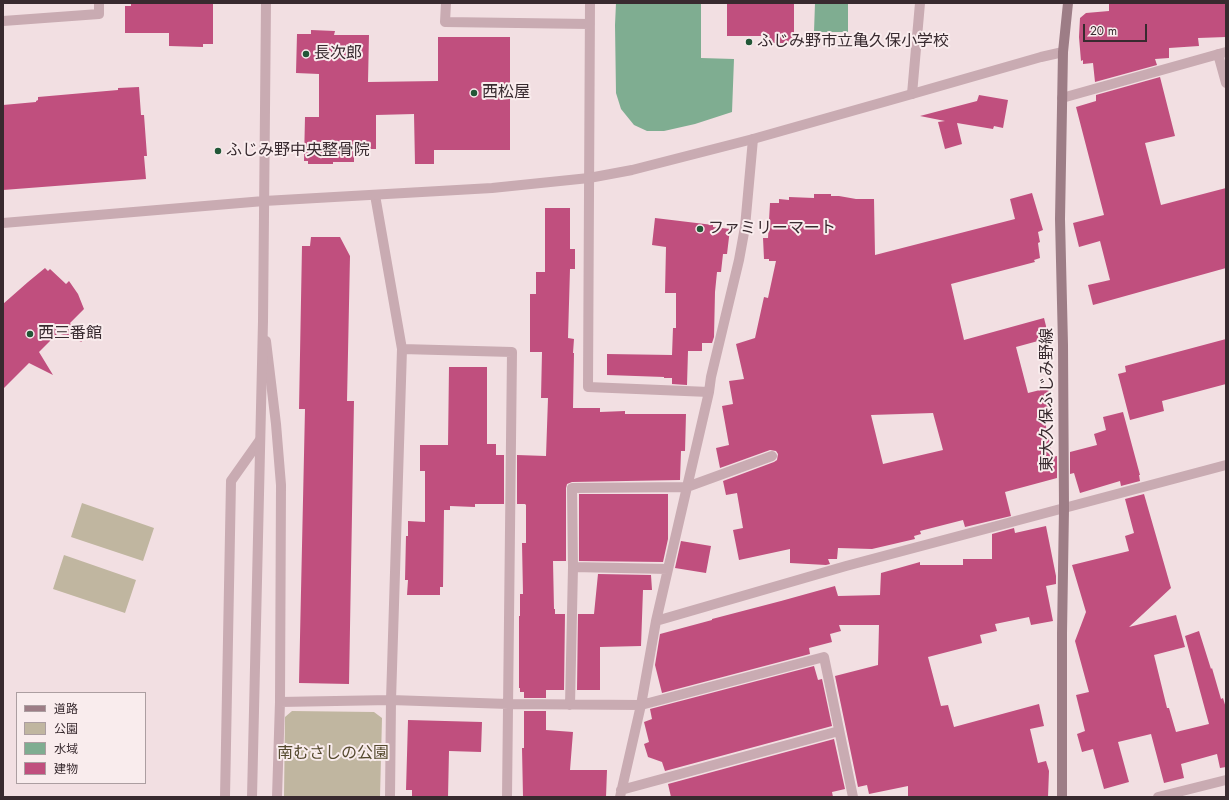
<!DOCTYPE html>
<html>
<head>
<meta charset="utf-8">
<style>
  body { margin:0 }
  #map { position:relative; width:1229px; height:800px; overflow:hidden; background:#f2dfe2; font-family:Jost,"Noto Sans JP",sans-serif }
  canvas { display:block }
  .frame { position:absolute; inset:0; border:4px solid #382a2f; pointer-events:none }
  .legend { position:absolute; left:16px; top:692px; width:130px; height:92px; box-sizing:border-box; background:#f9eced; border:1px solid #ac9ea1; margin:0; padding:5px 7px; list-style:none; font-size:12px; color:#382a2f }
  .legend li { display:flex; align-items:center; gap:8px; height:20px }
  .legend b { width:20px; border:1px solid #ac9ea1 }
  .scale { position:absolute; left:1083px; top:24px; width:64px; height:18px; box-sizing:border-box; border:2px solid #382a2f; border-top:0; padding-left:5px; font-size:12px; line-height:14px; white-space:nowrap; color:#382a2f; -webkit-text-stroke:3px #f9eced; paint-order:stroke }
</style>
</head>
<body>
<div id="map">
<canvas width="1229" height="800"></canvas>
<div class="frame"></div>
<ul class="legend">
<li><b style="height:5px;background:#9d7d86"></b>道路</li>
<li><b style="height:11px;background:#c0b6a0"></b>公園</li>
<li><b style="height:11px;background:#7fad91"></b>水域</li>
<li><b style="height:11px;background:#c04f7e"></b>建物</li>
</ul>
<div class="scale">20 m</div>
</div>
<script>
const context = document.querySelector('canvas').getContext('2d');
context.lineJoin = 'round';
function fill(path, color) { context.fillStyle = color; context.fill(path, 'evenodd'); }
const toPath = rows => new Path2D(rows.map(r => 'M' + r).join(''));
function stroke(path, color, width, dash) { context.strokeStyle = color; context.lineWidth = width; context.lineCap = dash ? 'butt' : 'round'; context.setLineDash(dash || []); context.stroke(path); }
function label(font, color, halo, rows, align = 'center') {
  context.font = font + ' Jost,"Noto Sans JP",sans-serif'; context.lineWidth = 4; context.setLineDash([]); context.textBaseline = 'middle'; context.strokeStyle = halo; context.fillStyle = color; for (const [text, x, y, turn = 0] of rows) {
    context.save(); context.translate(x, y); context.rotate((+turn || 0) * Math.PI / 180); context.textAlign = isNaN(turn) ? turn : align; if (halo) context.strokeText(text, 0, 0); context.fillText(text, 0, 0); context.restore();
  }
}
const green = toPath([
  [82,503,154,528,143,561,71,537],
  [64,555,136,580,125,613,53,589],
  [292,711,374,712,382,718,380,797,284,797,285,717]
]);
const water = toPath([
  [616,3,701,3,701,58,734,59,732,112,695,124,664,131,647,131,634,125,621,109,616,93,615,25],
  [815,3,848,3,848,32,814,32]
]);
const building = toPath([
  [131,3,213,3,213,44,203,44,203,47,169,46,169,33,125,33,125,6,131,6],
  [727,3,794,3,794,43,764,43,764,36,727,36],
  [1109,3,1226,3,1226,37,1198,38,1199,46,1169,48,1169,58,1155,59,1157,65,1095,82,1093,63,1083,64,1083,60,1081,61,1079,37,1080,18,1086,13,1109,11],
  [311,30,335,31,334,35,369,35,368,82,438,81,438,37,510,37,510,150,434,150,434,164,415,164,414,114,376,115,376,149,369,149,369,152,354,152,354,162,333,162,333,164,308,164,308,161,304,161,305,117,319,117,319,74,296,73,297,34,311,34],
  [1160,77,1175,136,1145,143,1161,205,1226,188,1226,268,1093,305,1088,285,1110,280,1100,241,1079,247,1073,223,1104,215,1076,107,1096,101,1096,95],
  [139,87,141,115,144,115,147,156,144,156,146,179,3,190,3,105,36,102,36,101,38,100,38,97,118,90,118,88],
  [979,95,1008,100,1003,128,994,126,993,129,957,123,962,144,945,149,938,122,945,121,920,116,977,101],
  [1032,193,1043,230,1038,232,1040,242,1038,243,1040,258,1034,260,1035,262,951,284,964,340,1044,318,1049,338,1016,347,1028,393,1048,388,1052,407,1042,409,1053,457,1057,456,1057,478,1005,492,1011,516,965,527,963,520,920,531,921,534,914,536,915,539,872,549,838,548,837,559,828,559,830,564,826,565,790,563,790,549,739,560,733,530,743,528,737,493,726,495,723,481,774,462,777,460,778,454,776,451,770,450,720,468,716,448,729,445,722,406,733,404,729,381,744,379,736,344,755,338,764,297,768,298,776,261,769,261,769,259,764,259,763,238,768,238,770,203,779,203,779,199,789,200,789,197,814,198,814,194,831,194,831,196,839,196,856,199,874,199,875,255,1015,219,1010,199],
  [933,413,943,450,883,464,871,415],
  [545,208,570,208,570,249,575,249,575,269,570,269,568,338,574,339,573,353,574,353,573,408,600,408,600,412,625,411,625,414,686,414,685,451,681,451,680,480,572,482,567,484,566,488,566,561,553,561,554,609,555,609,555,614,565,614,564,690,546,690,546,698,524,698,524,692,520,692,520,688,519,688,519,616,520,616,520,594,523,594,522,543,526,543,526,505,525,504,517,504,517,455,546,456,548,398,541,398,542,352,530,352,530,294,536,294,536,272,545,272],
  [655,218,713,225,713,227,730,229,727,254,723,254,721,272,717,272,715,292,714,337,712,343,702,343,702,351,688,351,687,385,672,384,672,378,664,378,664,377,607,375,607,354,672,355,673,328,676,328,676,293,665,293,666,247,652,245],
  [311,237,340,237,350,256,347,401,354,401,349,684,299,683,305,409,299,409,302,246,310,246],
  [45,268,48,271,50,269,66,284,69,281,78,294,84,309,70,323,82,342,58,333,39,352,53,375,29,363,3,389,3,304,28,282],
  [1226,339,1226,384,1162,401,1164,411,1130,420,1118,374,1126,372,1125,366],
  [449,367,487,367,487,444,496,444,496,455,504,455,504,504,475,504,475,507,450,506,450,510,444,510,443,587,440,587,440,595,407,595,408,580,405,580,406,536,408,536,408,521,425,522,425,471,420,471,420,445,448,445],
  [1123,412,1140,475,1139,475,1140,481,1121,486,1120,481,1080,493,1074,473,1070,474,1070,452,1097,445,1094,434,1106,430,1103,417],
  [579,494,668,494,668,539,663,562,579,561],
  [1144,494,1171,588,1129,627,1176,615,1185,647,1154,655,1167,708,1169,708,1176,732,1209,724,1185,636,1199,631,1211,669,1212,668,1221,699,1223,698,1226,708,1226,767,1220,768,1217,754,1181,764,1184,778,1164,783,1151,734,1118,742,1129,782,1104,789,1093,749,1082,752,1077,734,1085,731,1076,695,1089,692,1075,641,1086,612,1072,565,1129,551,1125,536,1134,533,1125,499],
  [1046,526,1056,576,1056,584,1046,586,1053,621,1031,625,1029,617,995,624,997,631,980,635,982,643,928,657,941,706,948,705,954,727,1039,704,1044,726,1030,729,1038,763,1046,761,1049,771,1048,797,908,797,908,786,869,794,867,785,858,787,835,676,878,665,879,625,839,625,841,631,830,634,832,642,809,648,810,654,662,693,655,665,660,634,712,620,712,619,781,601,835,586,838,596,880,595,881,573,920,562,920,565,963,565,963,559,992,559,992,534,1014,528,1015,533],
  [681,541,711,546,706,573,675,568],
  [598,574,651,575,652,590,643,590,641,646,600,647,600,690,577,690,578,614,594,614],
  [814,666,818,680,822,679,832,726,665,771,662,762,648,757,644,744,649,742,644,722,652,719,650,709],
  [524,711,546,711,546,730,573,732,570,770,607,770,606,797,523,797,522,748,524,748],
  [408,720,482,722,481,752,449,751,448,797,412,797,412,790,406,790],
  [834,739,845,789,832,792,833,797,671,797,668,784]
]);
const minor = toPath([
  [446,3,445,22,590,24],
  [590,3,588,387,709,392],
  [3,21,99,14,99,3],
  [1218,54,1226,83],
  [912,94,920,3],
  [1062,98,1226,52],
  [375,195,402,349,391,700,390,797],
  [266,341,276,424,281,485,280,702,277,797],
  [402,349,512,352,507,797],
  [573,567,668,569],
  [656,621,846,566,1226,465],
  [280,702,391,700,508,704,641,705,824,657,853,797],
  [570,705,573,567,572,488,687,487,772,456],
  [621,790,839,731],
  [225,797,231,481,260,440],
  [620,797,641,705,656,621,709,392,711,377,739,260,745,227,753,139],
  [1158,797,1226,780]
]);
const tertiary = toPath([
  [3,223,264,201,492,188,589,178,632,170,753,139,912,94,1041,57,1063,52],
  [252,797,263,321,266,3]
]);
const secondary = toPath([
  [1062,797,1062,633,1064,509,1063,345,1060,219,1063,52,1068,3]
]);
const markers = [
  [749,42,4,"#225737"],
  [306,54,4,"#225737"],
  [474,93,4,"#225737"],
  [218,151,4,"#225737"],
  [700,229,4,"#225737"],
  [30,334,4,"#225737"]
];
const poiNames = [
  ["ふじみ野市立亀久保小学校",757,42],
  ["長次郎",314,54],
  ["西松屋",482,93],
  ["ふじみ野中央整骨院",226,151],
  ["ファミリーマート",708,229],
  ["西三番館",38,334]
];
const streetNames = [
  ["東大久保ふじみ野線",1048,400,-90]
];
const parkNames = [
  ["南むさしの公園",333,754]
];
fill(green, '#c0b6a0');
fill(water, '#7fad91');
fill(building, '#c04f7e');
stroke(minor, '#c9abb2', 10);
stroke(tertiary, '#c9abb2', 10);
stroke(secondary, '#9d7d86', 10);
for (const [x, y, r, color] of markers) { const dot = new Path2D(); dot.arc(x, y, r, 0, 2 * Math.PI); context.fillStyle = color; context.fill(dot); stroke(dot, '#f9eced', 1.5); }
label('16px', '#382a2f', '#f9eced', poiNames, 'left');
label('16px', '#382a2f', '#f9eced', streetNames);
label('16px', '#554a2f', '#f9eced', parkNames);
</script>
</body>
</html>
